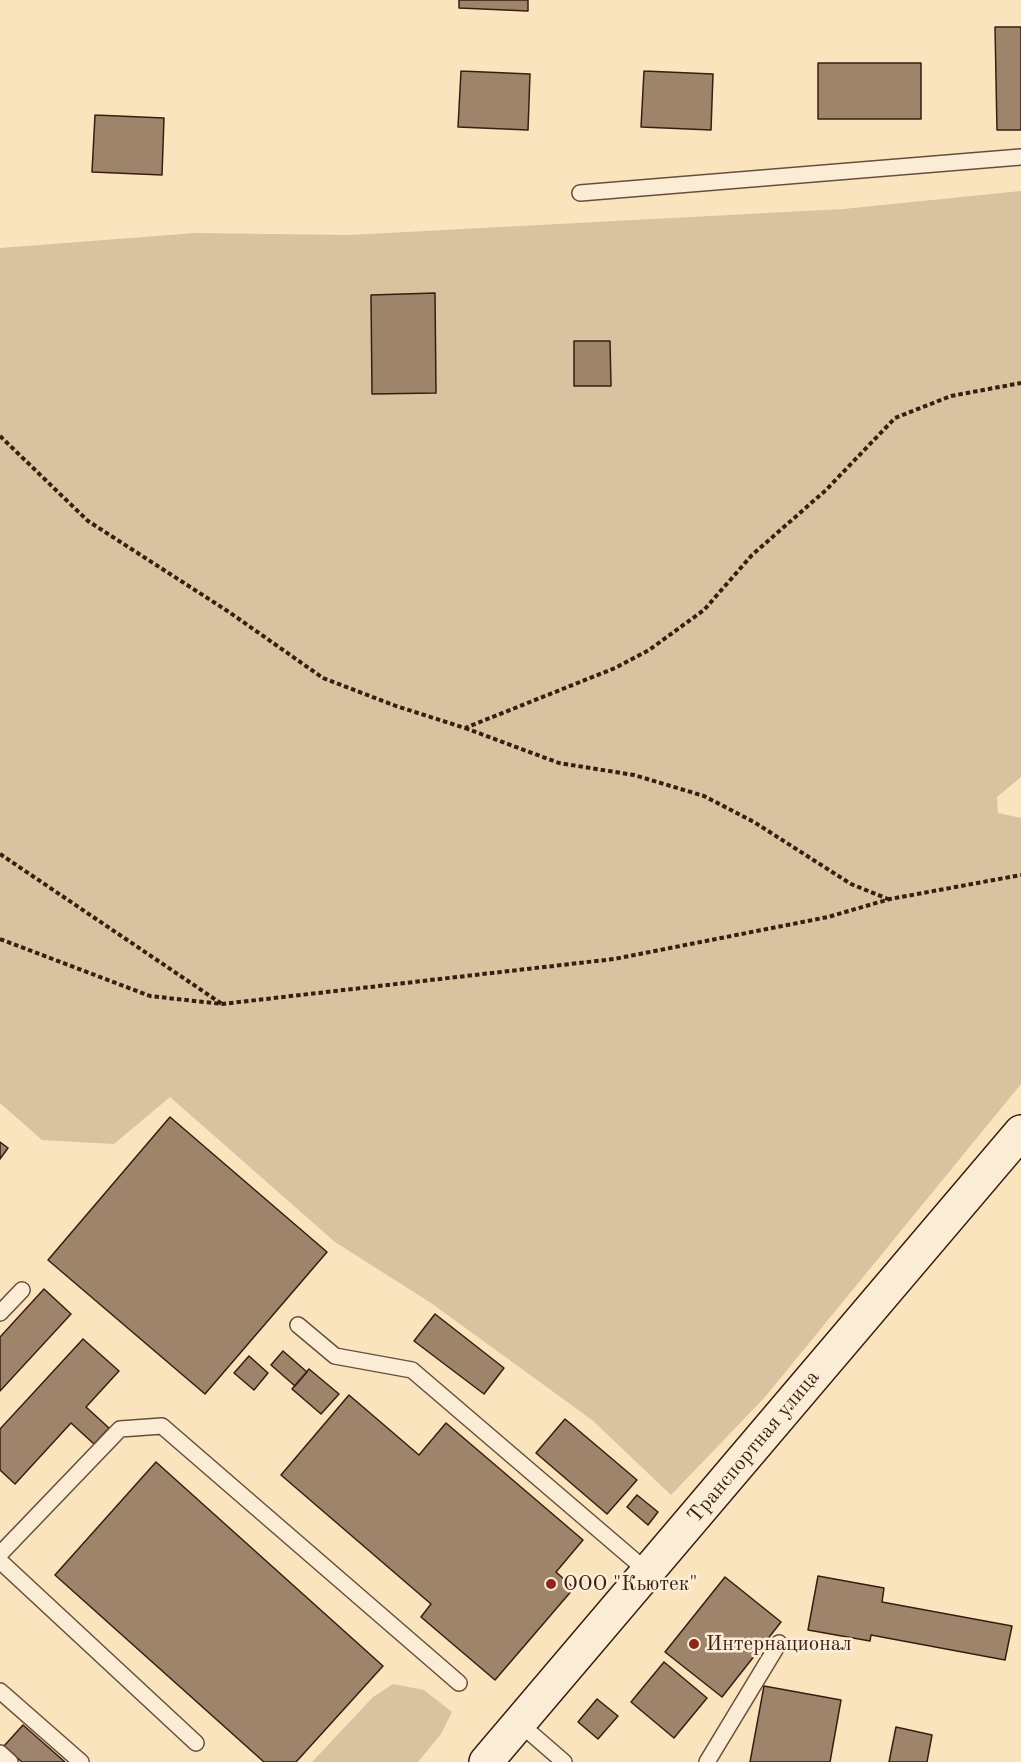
<!DOCTYPE html>
<html>
<head>
<meta charset="utf-8">
<style>
  body { margin:0 }
  canvas { display:block; background:#f9e4be }
</style>
</head>
<body>
<canvas width="1021" height="1762"></canvas>
<script>
const context = document.querySelector('canvas').getContext('2d');
context.lineJoin = 'round';
function fill(path, color) { context.fillStyle = color; context.fill(path, 'evenodd'); }
const toPath = rows => new Path2D(rows.map(r => 'M' + r).join(''));
function stroke(path, color, width, dash) { context.strokeStyle = color; context.lineWidth = width; context.lineCap = dash ? 'butt' : 'round'; context.setLineDash(dash || []); context.stroke(path); }
function label(font, color, halo, rows, align = 'center') {
  context.font = font + ' "Old Standard TT",serif'; context.lineWidth = 5; context.setLineDash([]); context.textBaseline = 'middle'; context.strokeStyle = halo; context.fillStyle = color; for (const [text, x, y, turn = 0] of rows) {
    context.save(); context.translate(x, y); context.rotate((+turn || 0) * Math.PI / 180); context.textAlign = isNaN(turn) ? turn : align; if (halo) context.strokeText(text, 0, 0); context.fillText(text, 0, 0); context.restore();
  }
}
const green = toPath([
  [1021,191,1021,777,997,797,998,813,1021,818,1021,1084,765,1397,671,1495,592,1420,431,1303,335,1242,170,1097,114,1144,42,1140,0,1103,0,248,196,233,349,235,843,209],
  [393,1684,424,1690,452,1712,441,1734,418,1762,312,1762,373,1697]
]);
const building = toPath([
  [459,0,528,0,528,11,459,8,459,0],
  [995,27,1021,27,1021,130,997,130,995,27],
  [818,63,921,63,921,119,818,119,818,63],
  [461,71,530,74,528,130,458,127,461,71],
  [644,71,713,74,711,130,641,127,644,71],
  [95,115,164,118,162,175,92,172,95,115],
  [435,293,436,393,372,394,371,295,435,293],
  [574,341,610,341,611,386,574,386,574,341],
  [170,1117,327,1252,205,1394,48,1260,170,1117],
  [0,1142,8,1148,0,1159,0,1142],
  [44,1289,71,1314,0,1391,0,1337,44,1289],
  [435,1314,504,1368,484,1394,414,1341,435,1314],
  [83,1339,119,1371,86,1407,109,1428,94,1444,71,1423,15,1484,0,1470,0,1429,83,1339],
  [283,1351,307,1372,295,1386,271,1365,283,1351],
  [249,1356,268,1373,254,1390,234,1373,249,1356],
  [309,1369,339,1394,321,1414,292,1389,309,1369],
  [349,1395,419,1455,446,1423,583,1540,556,1572,574,1588,495,1680,421,1617,431,1604,281,1475,349,1395],
  [565,1419,637,1480,607,1514,536,1453,565,1419],
  [156,1462,383,1666,296,1762,264,1762,55,1575,156,1462],
  [637,1495,658,1512,648,1525,627,1507,637,1495],
  [818,1576,884,1588,882,1602,1012,1626,1005,1660,871,1635,870,1641,808,1630,818,1576],
  [725,1577,781,1622,722,1697,665,1652,725,1577],
  [664,1662,707,1698,674,1738,631,1702,664,1662],
  [764,1686,841,1700,830,1762,750,1762,764,1686],
  [597,1699,618,1716,598,1739,578,1722,597,1699],
  [23,1725,65,1762,22,1762,4,1746,23,1725],
  [896,1727,932,1735,927,1762,889,1762,896,1727]
]);
const path = toPath([
  [0,436,88,521,229,612,323,678,396,706,465,728,615,668,649,650,704,610,752,555,826,490,895,418,951,396,1021,383],
  [465,728,559,763,634,775,704,796,754,822,851,884,888,899],
  [0,854,222,1004],
  [0,939,150,996,222,1004,614,959,828,917,890,899,1021,875]
]);
const lane = toPath([
  [580,193,1021,157],
  [0,1313,22,1290],
  [298,1325,335,1356,412,1370,648,1572],
  [0,1554,120,1429,162,1426,459,1683],
  [0,1561,196,1743],
  [0,1691,81,1762],
  [519,1723,564,1762],
  [0,1753,10,1762],
  [707,1762,779,1643]
]);
const secondary = toPath([
  [486,1762,1021,1132]
]);
const markers = [
  [551,1584,6,"#8f2418"],
  [694,1644,6,"#8f2418"]
];
const streetNames = [
  ["Транспортная улица",754,1447,-50]
];
const poiNames = [
  ["ООО \"Кьютек\"",563,1584],
  ["Интернационал",706,1644]
];
fill(green, '#d9c2a0');
fill(building, '#9e846a');
stroke(building, '#3b1c10', 1.5);
stroke(lane, '#6a4e3c', 18);
stroke(secondary, '#3b1c10', 36);
stroke(path, '#3b1c10', 4, [4.5, 3]);
stroke(lane, '#fbedd5', 15);
stroke(secondary, '#fbedd5', 33);
for (const [x, y, r, color] of markers) { const dot = new Path2D(); dot.arc(x, y, r, 0, 2 * Math.PI); context.fillStyle = color; context.fill(dot); stroke(dot, '#fbedd5', 2); }
label('21px', '#3b1c10', '#fbedd5', streetNames);
label('21px', '#3b1c10', '#fbedd5', poiNames, 'left');
</script>
</body>
</html>
